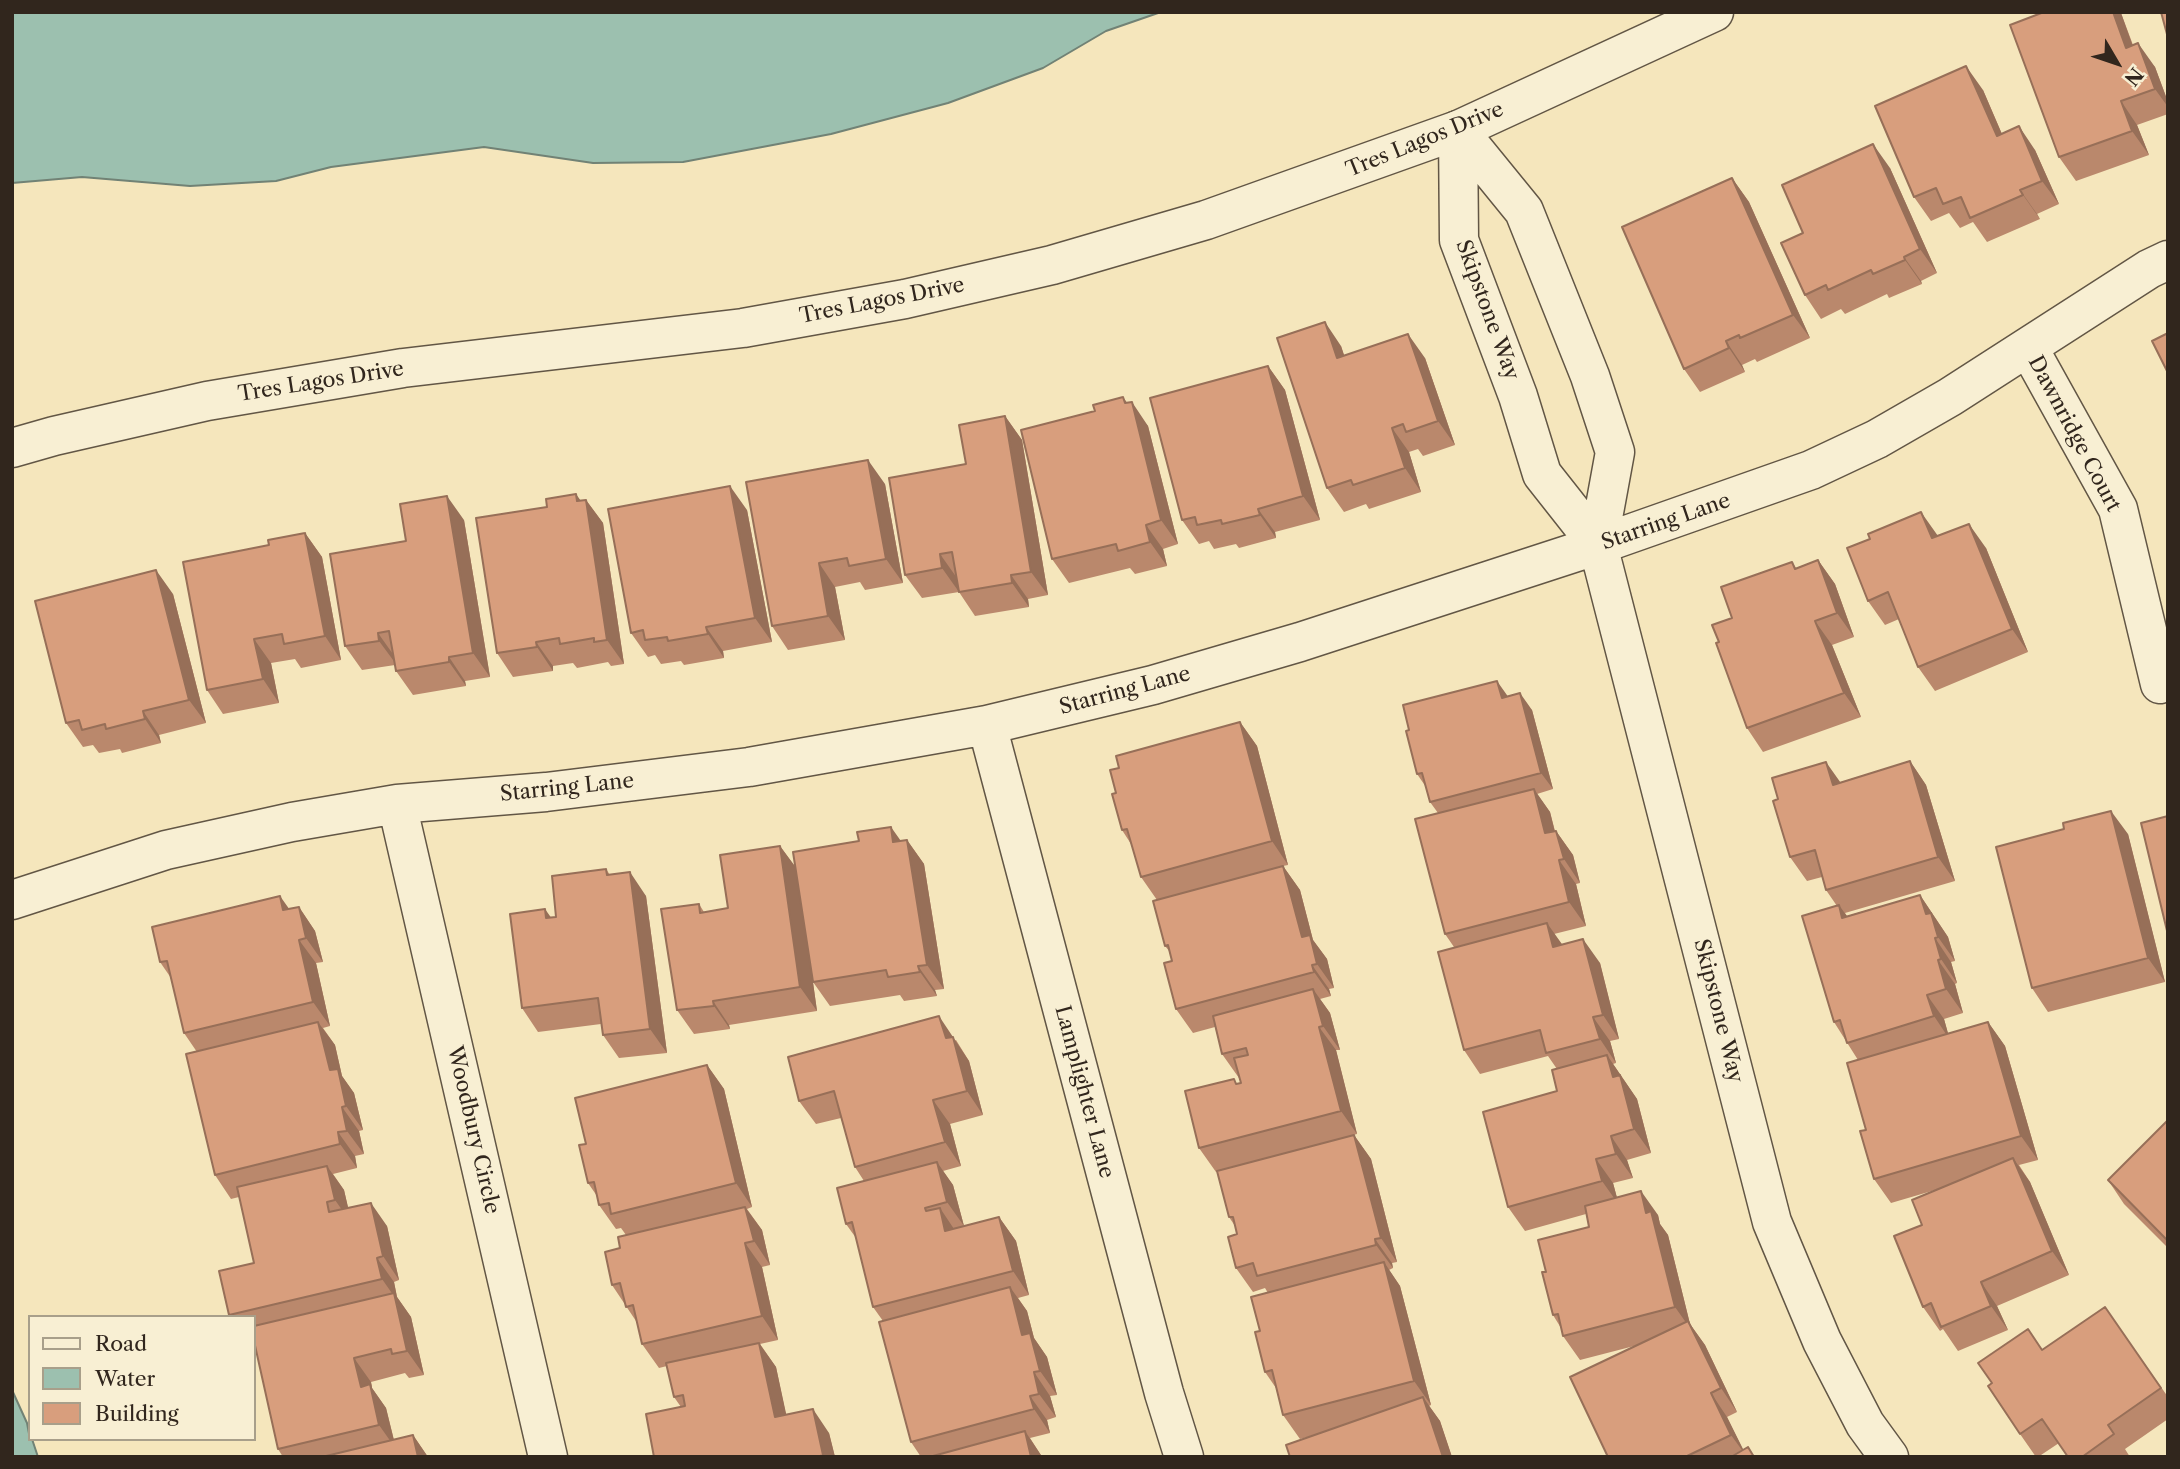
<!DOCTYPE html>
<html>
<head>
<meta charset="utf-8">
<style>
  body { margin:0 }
  #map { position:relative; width:2180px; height:1469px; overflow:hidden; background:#f5e6bc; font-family:"Libre Caslon Text",serif }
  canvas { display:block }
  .frame { position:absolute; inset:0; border:14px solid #31261d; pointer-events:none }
  .legend { position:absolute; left:28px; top:1315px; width:228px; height:126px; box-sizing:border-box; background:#f8efd3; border:2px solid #a89f8a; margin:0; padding:9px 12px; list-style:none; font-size:21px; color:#31261d }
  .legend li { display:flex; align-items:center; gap:14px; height:35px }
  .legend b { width:35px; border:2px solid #a89f8a }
  .north { position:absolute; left:2082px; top:28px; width:70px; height:70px; -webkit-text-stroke:5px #f8efd3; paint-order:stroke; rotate:129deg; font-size:19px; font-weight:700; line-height:28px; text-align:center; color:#31261d }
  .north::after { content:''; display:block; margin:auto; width:24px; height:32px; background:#31261d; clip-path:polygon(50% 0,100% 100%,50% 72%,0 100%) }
</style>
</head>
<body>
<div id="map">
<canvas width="2180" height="1469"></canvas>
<div class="frame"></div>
<ul class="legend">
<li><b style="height:9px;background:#f8efd3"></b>Road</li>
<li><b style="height:19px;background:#9cc0af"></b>Water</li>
<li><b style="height:19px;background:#d89e7d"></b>Building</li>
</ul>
<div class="north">N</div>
</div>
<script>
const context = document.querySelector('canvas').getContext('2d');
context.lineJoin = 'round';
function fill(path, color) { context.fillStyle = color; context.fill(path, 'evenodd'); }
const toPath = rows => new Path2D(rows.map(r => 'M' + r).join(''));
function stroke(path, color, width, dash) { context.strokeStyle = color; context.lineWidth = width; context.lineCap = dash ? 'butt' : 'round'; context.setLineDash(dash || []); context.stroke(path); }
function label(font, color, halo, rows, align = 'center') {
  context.font = font + ' "Libre Caslon Text",serif'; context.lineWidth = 5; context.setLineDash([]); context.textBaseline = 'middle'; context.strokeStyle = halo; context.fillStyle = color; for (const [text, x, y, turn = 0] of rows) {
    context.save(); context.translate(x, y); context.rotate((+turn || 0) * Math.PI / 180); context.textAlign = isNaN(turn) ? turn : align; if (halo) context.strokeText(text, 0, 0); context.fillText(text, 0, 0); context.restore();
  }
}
const water = toPath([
  [12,12,1161,12,1106,31,1043,68,948,103,831,134,683,162,593,163,484,147,331,167,276,181,190,186,82,177,12,183,12,12],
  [12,1390,27,1423,30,1439,32,1439,38,1457,12,1457,12,1390]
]);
const minor = toPath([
  [1458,130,1459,240,1518,396,1542,474,1598,545,1772,1222,1822,1341,1865,1424,1889,1457],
  [1458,130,1524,211,1590,376,1615,452,1598,545],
  [2028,347,2118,509,2160,684],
  [987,725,1164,1393,1184,1457],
  [397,804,548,1457],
  [12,900,166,850,292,822,397,804,546,792,749,767,987,725,1153,685,1300,642,1598,545,1811,470,1877,439,1950,397,2149,269,2168,260]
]);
const tertiary = toPath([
  [12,448,54,436,207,401,403,368,743,328,905,299,1052,265,1206,220,1458,130,1714,12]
]);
const wall = toPath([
  [2121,13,2133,45,2155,67,2168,102,2168,114,2137,125,2149,155,2076,181,2059,157],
  [1983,90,2002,134,2035,150,2059,204,2037,214,2040,219,1987,242,1973,222,1960,228,1949,213,1931,221,1914,197],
  [1890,168,1937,273,1921,281,1922,284,1889,298,1887,294,1845,314,1841,309,1821,319,1805,295,1803,233],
  [1732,178,1749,202,1810,338,1757,362,1755,359,1742,365,1745,372,1700,392,1684,369],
  [1341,346,1344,355,1425,358,1455,445,1423,456,1418,449,1409,452,1421,492,1369,509,1366,504,1344,512,1327,488],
  [1268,366,1285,390,1320,520,1275,532,1276,538,1239,548,1236,544,1214,549,1209,541,1199,544,1182,520],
  [1127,403,1148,426,1178,544,1163,549,1167,566,1135,574,1130,568,1069,583,1052,559],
  [1005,416,1022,440,1048,595,1028,599,1029,607,975,616,959,592,922,598,905,575,966,464],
  [746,482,885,484,903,583,865,590,860,582,835,587,845,640,788,650,772,626],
  [586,500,603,523,624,664,611,666,608,662,577,668,573,663,553,666,553,671,513,677,497,653,547,507],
  [747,510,772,642,723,651,724,658,684,665,681,661,661,664,655,655,648,657,631,633],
  [464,520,490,677,465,681,466,686,413,695,396,671,395,665,362,670,345,646,406,541],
  [305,533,322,557,341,660,301,668,295,659,271,663,279,703,223,714,207,690,269,545],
  [1938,536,1986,548,2028,652,1935,691,1918,667,1899,619,1885,625,1868,601],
  [1818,560,1835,584,1854,637,1832,645,1861,717,1763,752,1747,728,1732,618,1792,562,1796,568],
  [173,594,206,723,159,735,161,743,122,753,120,749,99,753,93,745,83,747,66,723],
  [1508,697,1532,710,1553,789,1537,794,1550,812,1555,831,1556,831,1573,855,1580,883,1576,884,1586,926,1554,934,1562,945,1600,963,1619,1039,1610,1041,1616,1063,1613,1064,1637,1099,1651,1153,1627,1160,1633,1178,1613,1183,1617,1198,1658,1215,1660,1224,1668,1235,1690,1324,1705,1345,1737,1412,1727,1417,1743,1450,1748,1447,1755,1457,1608,1457,1638,1345,1580,1360,1563,1336,1561,1328,1553,1315,1546,1272,1589,1227,1586,1214,1525,1231,1508,1207,1557,1091,1557,1069,1548,1056,1480,1074,1464,1050,1454,947,1445,934,1438,813,1430,802,1426,787,1417,774,1409,730],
  [1240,722,1257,746,1288,865,1283,866,1300,890,1313,940,1327,959,1334,988,1329,989,1331,996,1320,999,1330,1013,1340,1050,1336,1050,1357,1134,1216,1172,1199,1148,1238,1084,1241,1083,1239,1078,1222,1054,1215,1027,1193,1033,1176,1009,1172,961,1170,952,1165,946,1157,900,1141,877,1131,844,1122,830,1116,793,1119,768],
  [1910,761,1926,785,1955,881,1845,913,1847,916,1920,895,1948,937,1955,961,1951,962,1957,983,1955,984,1963,1013,1944,1019,1948,1034,1988,1022,2005,1046,2038,1160,2019,1165,2030,1182,2069,1275,1997,1306,2008,1330,1958,1351,1943,1329,1940,1331,1923,1307,1922,1225,1942,1188,1891,1203,1874,1179,1866,1130,1858,1060,1834,1022,1837,906,1826,890,1822,877,1807,881,1790,857,1841,782],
  [2128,834,2165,982,2048,1012,2032,988],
  [907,840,924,864,944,989,935,990,937,996,904,1001,900,995,830,1006,813,982,807,939,817,1011,729,1025,730,1029,694,1034,677,1010,699,904,704,912,728,908,780,846,796,868],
  [606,869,610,875,646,896,667,1053,619,1058,603,1035,601,1024,538,1032,522,1008,551,918,556,917],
  [299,907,315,931,323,962,316,963,330,1026,323,1028,335,1045,342,1076,354,1093,363,1130,359,1131,364,1154,355,1156,357,1168,333,1174,344,1190,348,1208,387,1226,399,1280,394,1282,397,1297,411,1317,424,1375,409,1378,405,1373,371,1382,372,1388,386,1408,394,1440,413,1435,428,1457,283,1457,278,1449,254,1341,254,1317,230,1317,229,1315,254,1263,239,1197,231,1199,215,1175,197,1052,184,1033,171,978,160,962,289,909],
  [956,1040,969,1061,983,1115,950,1124,961,1166,943,1171,953,1185,964,1226,999,1217,1016,1241,1029,1295,1018,1298,1027,1311,1034,1338,1047,1357,1057,1395,1050,1396,1056,1417,1047,1420,1050,1433,1030,1438,1042,1457,921,1457,911,1442,883,1321,873,1307,856,1238,846,1224,864,1181,855,1167,841,1118,816,1124,799,1101],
  [707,1065,724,1089,752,1207,747,1209,762,1230,770,1265,762,1267,778,1340,760,1344,776,1367,786,1415,829,1433,835,1457,654,1457,681,1407,674,1397,667,1366,659,1368,642,1344,638,1324,612,1285,620,1248,626,1235,621,1228,616,1229,599,1205,597,1196,588,1183,586,1144],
  [2168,1120,2168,1248,2124,1204,2108,1180],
  [1354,1135,1371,1159,1397,1262,1392,1263,1393,1268,1389,1270,1400,1286,1431,1405,1429,1406,1440,1421,1452,1457,1290,1457,1315,1435,1300,1439,1283,1415,1276,1388,1265,1372,1260,1331,1268,1293,1265,1288,1253,1292,1236,1268,1237,1234,1235,1226,1229,1217],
  [2105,1307,2168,1397,2168,1419,2125,1449,2130,1457,2068,1457,2059,1443,2038,1457,2036,1457,2020,1434,2042,1350]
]);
const shadedWall = toPath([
  [2113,12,2120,12,2121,13,2142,72,2126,48],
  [2138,43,2155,67,2168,102,2168,107,2155,89],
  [1966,66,1983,90,2013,160,1997,136],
  [2121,101,2137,125,2149,155,2132,131],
  [2019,126,2035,150,2059,204,2042,181],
  [1873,144,1890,168,1937,273,1920,249],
  [1732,178,1749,202,1810,338,1793,315],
  [2020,190,2037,214,2040,219,2023,195],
  [1904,257,1921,281,1922,284,1905,260],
  [1325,322,1341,346,1353,382,1337,358],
  [1408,334,1425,358,1455,445,1438,421],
  [1726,341,1742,365,1745,372,1729,348],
  [1268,366,1285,390,1320,520,1303,496],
  [1123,397,1135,414,1132,402,1148,426,1178,544,1161,520],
  [1005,416,1022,440,1048,595,1031,572],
  [1392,428,1409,452,1421,492,1405,468],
  [868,460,885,484,903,583,886,559],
  [730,486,747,510,772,642,755,618],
  [576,494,588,511,586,500,603,523,624,664,607,640],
  [447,496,464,520,490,677,473,653],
  [1258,509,1275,532,1276,538,1260,515],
  [1921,512,1938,536,1932,538],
  [1969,524,1986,548,2028,652,2012,629],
  [1146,525,1163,549,1167,566,1150,542],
  [305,533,322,557,341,660,325,636],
  [940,554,957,578,959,592,942,568],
  [1818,560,1835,584,1854,637,1837,613],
  [819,563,835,587,845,640,828,616],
  [156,570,173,594,206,723,189,700],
  [1011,575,1028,599,1029,607,1012,583],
  [1815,621,1832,645,1861,717,1844,693],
  [706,627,723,651,724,658,708,634],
  [378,633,395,657,396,664,379,641],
  [254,639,271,663,279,703,263,679],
  [536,642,553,666,553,671,537,647],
  [449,657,465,681,466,686,449,662],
  [1497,681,1509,698,1502,698],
  [1520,693,1532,710,1553,789,1541,773],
  [143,711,159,735,161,743,145,719],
  [1240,722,1257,746,1288,865,1272,841],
  [1910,761,1926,785,1955,881,1938,857],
  [1826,762,1843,786,1833,785],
  [1534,789,1550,812,1561,857,1545,833],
  [2111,811,2128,834,2165,982,2148,958],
  [891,827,908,851,893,842],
  [1556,831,1573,855,1580,883,1564,859],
  [907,840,924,864,944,989,927,965],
  [780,846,797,869,817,1011,800,987],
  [1559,860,1576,884,1586,926,1569,902],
  [1283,866,1300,890,1313,940,1327,959,1334,988,1317,964,1302,937],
  [630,872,646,896,667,1053,650,1029],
  [1920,895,1948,937,1955,961,1938,937,1926,914],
  [280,896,297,920,283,910],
  [1839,905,1856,929,1842,918],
  [299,907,315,931,323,962,306,938],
  [545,909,562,933,546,918],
  [1547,923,1564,947,1553,947],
  [1935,938,1951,962,1957,983,1941,959],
  [1583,939,1600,963,1619,1039,1603,1015],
  [299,940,316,963,330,1026,313,1002],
  [1938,960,1955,984,1963,1013,1946,989],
  [1312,965,1329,989,1331,996,1314,972],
  [918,966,935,990,937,996,920,972],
  [1313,989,1330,1013,1340,1050,1323,1026],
  [1927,995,1944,1019,1950,1040,1934,1016],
  [713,1001,729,1025,730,1029,714,1006],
  [939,1016,969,1061,983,1115,967,1091,946,1038],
  [1593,1017,1610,1041,1616,1063,1600,1039],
  [318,1022,335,1045,342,1076,354,1093,363,1130,346,1106,330,1070],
  [1988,1022,2005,1046,2038,1160,2021,1136],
  [1319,1027,1336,1050,1357,1134,1341,1111],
  [1607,1055,1637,1099,1651,1153,1634,1129,1613,1077],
  [707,1065,724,1089,752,1207,736,1183],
  [933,1100,950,1124,961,1166,945,1142],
  [342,1107,359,1131,364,1154,347,1131],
  [338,1132,355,1156,357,1168,340,1144],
  [1354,1135,1371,1159,1397,1262,1381,1238],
  [1611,1136,1627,1160,1633,1178,1616,1154],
  [2013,1158,2030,1182,2069,1275,2052,1251],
  [1596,1159,1613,1183,1619,1205,1602,1181],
  [937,1162,953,1185,964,1226,947,1202],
  [327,1166,344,1190,352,1224,335,1200],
  [1641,1191,1658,1215,1660,1224,1668,1235,1690,1324,1705,1345,1737,1412,1721,1388,1692,1331,1675,1307,1646,1213],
  [371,1203,387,1226,399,1280,383,1256],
  [745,1207,762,1230,770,1265,754,1241],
  [940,1208,956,1232,945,1231],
  [999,1217,1016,1241,1029,1295,1013,1271],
  [1375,1239,1392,1263,1393,1268,1376,1245],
  [745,1243,762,1267,778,1340,762,1316],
  [377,1258,394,1282,397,1297,411,1317,424,1375,407,1351,396,1299,382,1279],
  [1384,1262,1400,1286,1431,1405,1414,1381],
  [1981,1282,1997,1306,2008,1330,1991,1306],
  [1010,1287,1027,1311,1034,1338,1047,1357,1057,1395,1040,1371,1022,1335],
  [759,1343,776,1367,792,1441,775,1417],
  [354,1358,371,1382,372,1388,386,1408,396,1449,379,1425,361,1387],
  [1034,1372,1050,1396,1056,1417,1039,1394],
  [1711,1393,1727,1417,1747,1457,1731,1435],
  [1030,1396,1047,1420,1050,1433,1034,1409],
  [1423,1397,1440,1421,1452,1457,1443,1457],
  [813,1409,829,1433,835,1457,825,1457,823,1455],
  [1025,1431,1041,1455,1042,1457,1031,1457],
  [413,1435,428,1457,418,1457]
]);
const building = toPath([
  [2044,12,2113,12,2126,48,2138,43,2155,89,2121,101,2132,131,2059,157,2010,25,2044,12],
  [2161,12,2168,12,2168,38,2161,12],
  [1966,66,1997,136,2019,126,2042,181,2020,190,2023,195,1970,218,1961,197,1943,204,1936,188,1914,197,1875,106,1966,66],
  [1873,144,1920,249,1904,257,1905,260,1873,274,1871,270,1828,290,1826,285,1805,295,1781,243,1803,233,1782,185,1873,144],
  [1732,178,1793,315,1740,338,1739,335,1726,341,1729,348,1684,369,1622,227,1732,178],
  [1325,322,1337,358,1408,334,1438,421,1406,432,1403,424,1392,428,1405,468,1353,485,1351,480,1327,488,1277,338,1325,322],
  [2168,333,2168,373,2152,341,2168,333],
  [1268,366,1303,496,1258,509,1260,515,1222,524,1221,520,1197,525,1195,517,1182,520,1150,398,1268,366],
  [1123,397,1125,403,1132,402,1161,520,1146,525,1150,542,1118,551,1116,544,1052,559,1021,430,1095,411,1093,405,1123,397],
  [1005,416,1031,572,1011,575,1012,583,959,592,952,552,940,554,942,568,905,575,889,478,966,464,959,425,1005,416],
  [868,460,886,559,849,566,847,558,819,563,828,616,772,626,746,482,868,460],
  [730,486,755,618,706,627,708,634,668,641,667,637,645,640,643,630,631,633,608,509,730,486],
  [576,494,577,501,586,500,607,640,594,642,594,638,560,644,559,638,536,642,537,647,497,653,476,518,547,507,546,499,576,494],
  [447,496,473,653,449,657,449,662,396,671,389,631,378,633,379,641,345,646,330,554,406,541,400,504,447,496],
  [1921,512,1932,538,1969,524,2012,629,1918,667,1888,592,1868,601,1847,548,1870,539,1868,534,1921,512],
  [305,533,325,636,284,644,282,634,254,639,263,679,207,690,183,562,269,545,268,540,305,533],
  [1818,560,1837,613,1815,621,1844,693,1747,728,1716,643,1719,642,1712,625,1732,618,1721,587,1792,562,1795,569,1818,560],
  [156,570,189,700,143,711,145,719,106,729,105,724,82,730,79,720,66,723,35,601,156,570],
  [1497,681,1502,698,1520,693,1541,773,1430,802,1422,773,1417,774,1406,731,1409,730,1403,705,1497,681],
  [1240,722,1272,841,1141,877,1127,829,1122,830,1112,794,1116,793,1110,770,1119,768,1116,756,1240,722],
  [1910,761,1938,857,1826,890,1815,850,1790,857,1773,801,1778,799,1772,778,1826,762,1833,785,1910,761],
  [1534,789,1545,833,1556,831,1564,859,1559,860,1569,902,1445,934,1415,819,1534,789],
  [2111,811,2148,958,2032,988,1996,847,2064,829,2063,823,2111,811],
  [2168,816,2168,935,2141,823,2168,816],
  [891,827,893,842,907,840,927,965,918,966,920,972,888,977,886,970,813,982,793,852,859,841,857,832,891,827],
  [780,846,800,987,713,1001,714,1006,677,1010,661,909,699,904,700,913,728,908,720,855,780,846],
  [1283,866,1302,937,1310,935,1317,964,1312,965,1314,972,1176,1009,1164,963,1172,961,1168,945,1165,946,1153,901,1283,866],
  [606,869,607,875,630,872,650,1029,603,1035,598,998,522,1008,510,914,545,909,546,918,556,917,552,876,606,869],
  [1920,895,1926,914,1931,913,1938,937,1935,938,1941,959,1938,960,1946,989,1927,995,1934,1016,1847,1043,1840,1020,1834,1022,1802,916,1839,905,1842,918,1920,895],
  [280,896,283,910,299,907,306,938,299,940,313,1002,184,1033,167,961,160,962,152,927,280,896],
  [1547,923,1553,947,1583,939,1603,1015,1593,1017,1600,1039,1546,1053,1540,1030,1464,1050,1438,952,1547,923],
  [1313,989,1323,1026,1319,1027,1341,1111,1199,1148,1185,1091,1234,1079,1236,1084,1241,1083,1234,1058,1248,1055,1246,1048,1222,1054,1213,1016,1313,989],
  [939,1016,946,1038,953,1037,967,1091,933,1100,945,1142,855,1167,834,1091,799,1101,788,1057,939,1016],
  [318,1022,330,1070,338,1069,346,1106,342,1107,347,1131,338,1132,340,1144,215,1175,186,1054,318,1022],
  [1988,1022,2021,1136,1874,1179,1860,1131,1866,1130,1847,1063,1988,1022],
  [1607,1055,1613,1077,1620,1075,1634,1129,1611,1136,1616,1154,1596,1159,1602,1181,1508,1207,1483,1112,1557,1091,1552,1070,1607,1055],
  [707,1065,736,1183,611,1214,609,1203,599,1205,594,1182,588,1183,579,1145,586,1144,575,1098,707,1065],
  [2168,1120,2168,1241,2108,1180,2168,1120],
  [1354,1135,1381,1238,1375,1239,1376,1245,1257,1276,1253,1263,1236,1268,1228,1237,1237,1234,1233,1217,1229,1217,1217,1171,1354,1135],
  [2013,1158,2052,1251,1981,1282,1991,1306,1941,1327,1931,1303,1923,1307,1894,1236,1922,1225,1912,1200,2013,1158],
  [937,1162,947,1202,925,1208,926,1211,940,1208,945,1231,999,1217,1013,1271,873,1307,852,1222,846,1224,837,1188,937,1162],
  [327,1166,335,1200,327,1202,329,1212,371,1203,383,1256,377,1258,382,1279,229,1315,219,1271,254,1263,237,1187,327,1166],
  [1641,1191,1646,1213,1651,1211,1675,1307,1563,1336,1558,1314,1553,1315,1542,1272,1546,1272,1538,1240,1589,1227,1585,1206,1641,1191],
  [745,1207,754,1241,745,1243,762,1316,642,1344,633,1305,626,1307,620,1283,612,1285,605,1252,620,1248,618,1237,745,1207],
  [1384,1262,1414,1381,1283,1415,1272,1370,1265,1372,1255,1332,1260,1331,1251,1297,1384,1262],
  [1010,1287,1022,1335,1030,1333,1040,1371,1034,1372,1039,1394,1030,1396,1034,1409,911,1442,879,1322,1010,1287],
  [394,1293,407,1351,392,1354,391,1349,354,1358,361,1387,370,1384,379,1425,278,1449,254,1341,254,1326,394,1293],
  [2105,1307,2161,1388,2108,1425,2114,1434,2082,1457,2068,1457,2042,1419,2020,1434,1988,1386,1992,1383,1978,1363,2028,1329,2042,1350,2105,1307],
  [1688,1321,1721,1388,1711,1393,1731,1435,1685,1457,1608,1457,1570,1377,1688,1321],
  [759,1343,775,1417,813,1409,823,1455,817,1457,654,1457,646,1414,685,1406,683,1395,674,1397,666,1363,759,1343],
  [1423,1397,1443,1457,1290,1457,1286,1445,1423,1397],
  [1025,1431,1031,1457,934,1457,933,1456,1025,1431],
  [413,1435,418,1457,322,1457,413,1435],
  [1748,1447,1754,1457,1731,1457,1748,1447]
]);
const streetNames = [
  ["Tres Lagos Drive",1425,140,-22],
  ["Tres Lagos Drive",882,301,-11],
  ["Skipstone Way",1487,310,70],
  ["Tres Lagos Drive",321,382,-9],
  ["Dawnridge Court",2074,434,62],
  ["Starring Lane",1666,522,-19],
  ["Starring Lane",1125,691,-15],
  ["Starring Lane",567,788,-6],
  ["Skipstone Way",1718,1011,76],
  ["Lamplighter Lane",1084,1092,75],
  ["Woodbury Circle",473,1130,77]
];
fill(water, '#9cc0af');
stroke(water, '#718275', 2);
stroke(minor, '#625645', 41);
stroke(tertiary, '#625645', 41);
stroke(minor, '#f8efd3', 38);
stroke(tertiary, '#f8efd3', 38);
fill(wall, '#ba886c');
fill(shadedWall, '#976f58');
fill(building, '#d89e7d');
stroke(building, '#976f58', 2);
label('21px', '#31261d', '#f8efd3', streetNames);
</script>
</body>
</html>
